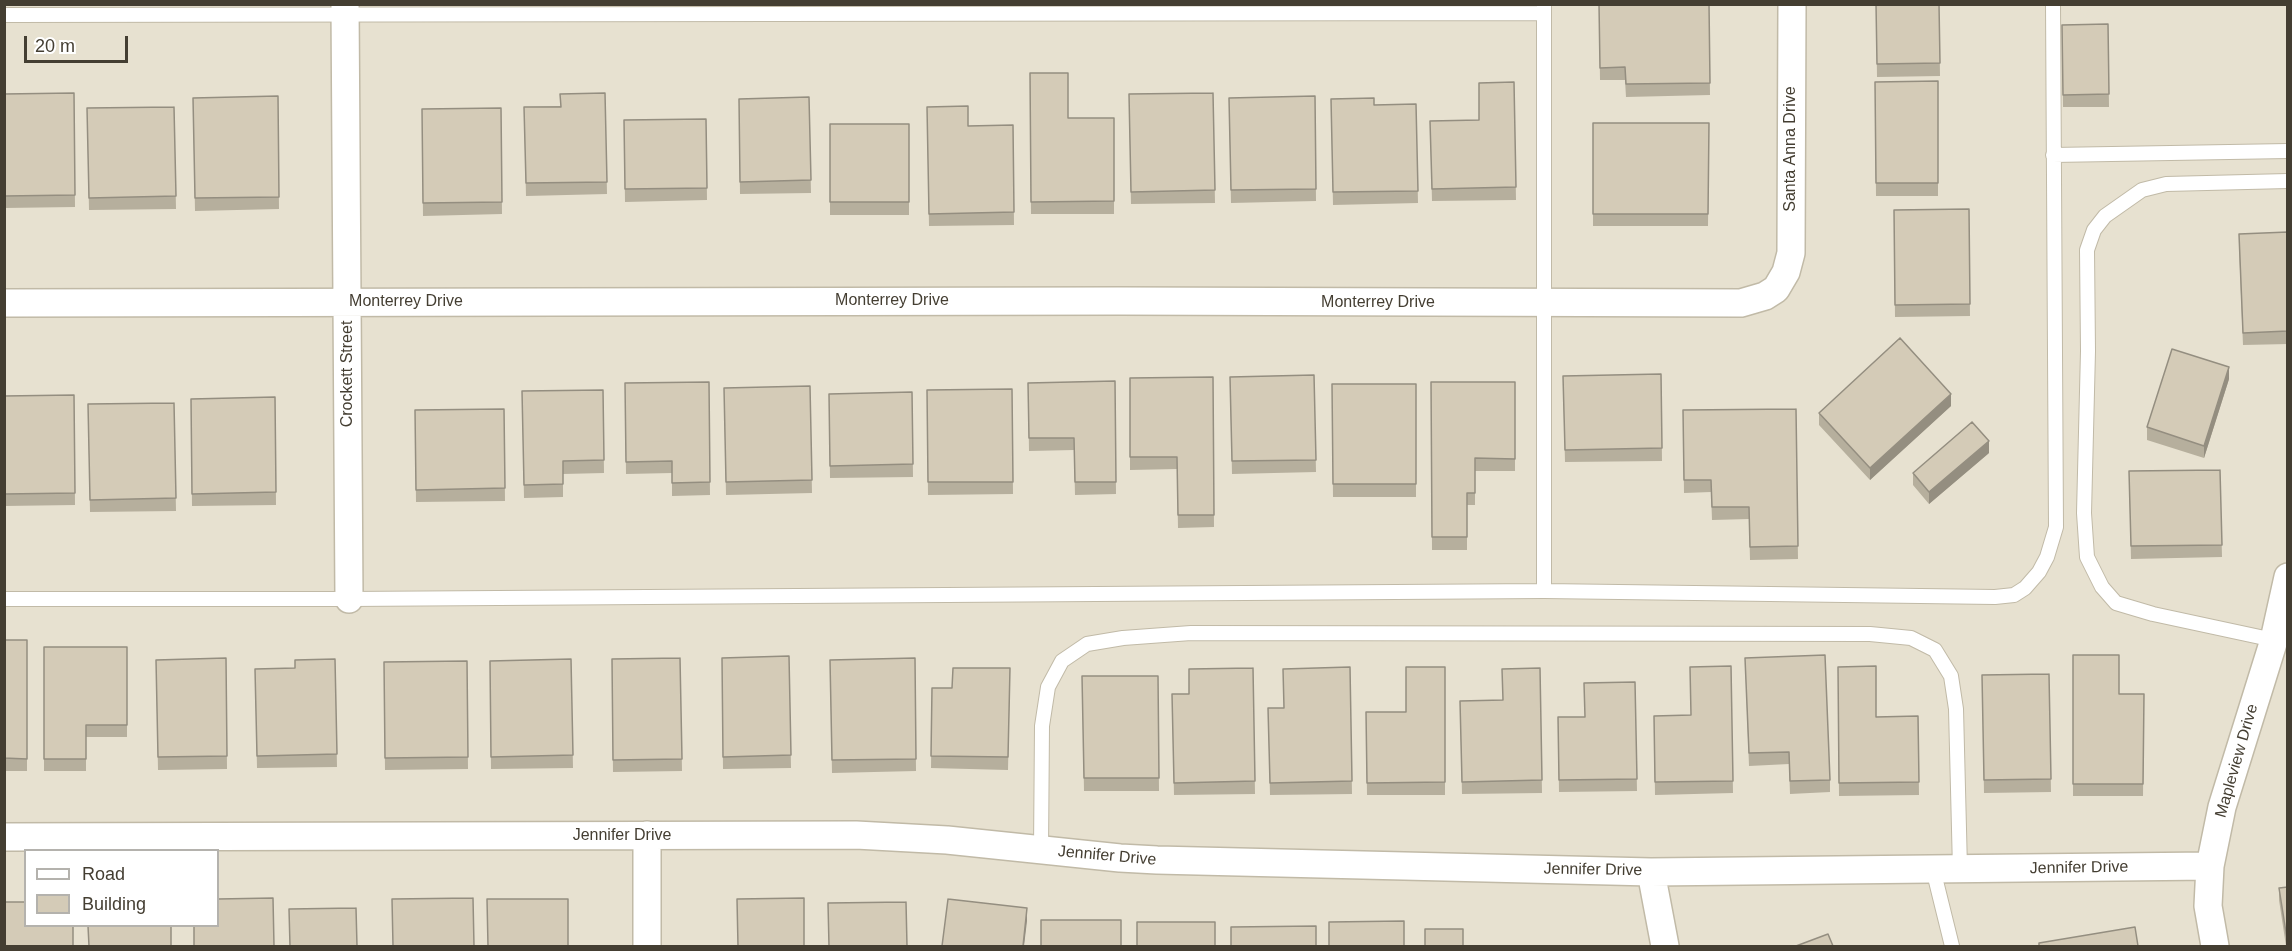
<!DOCTYPE html>
<html>
<head>
<meta charset="utf-8">
<style>
  body { margin:0 }
  #map { position:relative; width:2292px; height:951px; overflow:hidden; background:#f2efe2; font-family:Arial,sans-serif }
  canvas { display:block }
  .frame { position:absolute; inset:0; border:6px solid #443e32; pointer-events:none }
  .legend { position:absolute; left:24px; top:849px; width:195px; height:78px; box-sizing:border-box; background:#fff; border:2px solid #b4b2ad; margin:0; padding:8px 10px; list-style:none; font-size:18px; color:#443e32 }
  .legend li { display:flex; align-items:center; gap:12px; height:30px }
  .legend b { width:30px; border:2px solid #b4b2ad }
  .scale { position:absolute; left:24px; top:36px; width:104px; height:27px; box-sizing:border-box; border:3px solid #443e32; border-top:0; padding-left:8px; font-size:18px; line-height:21px; white-space:nowrap; color:#443e32; -webkit-text-stroke:4px #fff; paint-order:stroke }
</style>
</head>
<body>
<div id="map">
<canvas width="2292" height="951"></canvas>
<div class="frame"></div>
<ul class="legend">
<li><b style="height:8px;background:#fff"></b>Road</li>
<li><b style="height:16px;background:#d4cbb7"></b>Building</li>
</ul>
<div class="scale">20 m</div>
</div>
<script>
const context = document.querySelector('canvas').getContext('2d');
context.lineJoin = 'round';
function fill(path, color) { context.fillStyle = color; context.fill(path, 'evenodd'); }
const toPath = rows => new Path2D(rows.map(r => 'M' + r).join(''));
function stroke(path, color, width, dash) { context.strokeStyle = color; context.lineWidth = width; context.lineCap = dash ? 'butt' : 'round'; context.setLineDash(dash || []); context.stroke(path); }
function label(font, color, halo, rows, align = 'center') {
  context.font = font + ' Arial,sans-serif'; context.lineWidth = 4.5; context.setLineDash([]); context.textBaseline = 'middle'; context.strokeStyle = halo; context.fillStyle = color; for (const [text, x, y, turn = 0] of rows) {
    context.save(); context.translate(x, y); context.rotate((+turn || 0) * Math.PI / 180); context.textAlign = isNaN(turn) ? turn : align; if (halo) context.strokeText(text, 0, 0); context.fillText(text, 0, 0); context.restore();
  }
}
const residential = toPath([
  [5,5,2287,5,2287,946,5,946],
  [26,850,218,850,218,926,26,926]
]);
const lane = toPath([
  [1544,5,1544,591],
  [4,15,1544,13],
  [2053,155,2288,151],
  [4,599,349,599,1544,591,1995,597,2014,595,2025,588,2039,572,2047,557,2056,527,2053,4],
  [2274,640,2153,614,2116,603,2102,587,2087,557,2084,513,2088,351,2087,250,2094,230,2105,216,2142,190,2166,184,2288,181],
  [1041,850,1042,726,1048,687,1062,661,1087,644,1123,638,1191,633,1870,634,1911,638,1935,650,1951,676,1956,709,1960,869],
  [1933,869,1952,946]
]);
const street = toPath([
  [345,4,349,599],
  [4,303,1118,301,1741,303,1765,296,1776,289,1786,272,1791,253,1792,4],
  [647,835,647,946],
  [4,837,856,835,947,840,1120,858,1157,860,1651,872,2210,866],
  [1651,872,1665,946],
  [2215,946,2208,906,2210,866,2222,807,2274,640,2288,577]
]);
const wall = toPath([
  [1599,4,1709,4,1710,95,1626,97,1625,80,1600,80],
  [1876,4,1939,4,1940,76,1877,77],
  [2108,24,2109,107,2063,107,2062,25],
  [1030,73,1068,118,1114,118,1114,214,1031,214],
  [1938,81,1938,196,1876,196,1875,82],
  [1514,82,1516,200,1432,201,1430,121,1479,120],
  [74,93,75,207,4,208,4,94],
  [605,93,607,194,526,196,524,107,560,106],
  [1213,93,1215,203,1131,204,1129,94],
  [278,96,279,209,195,211,193,98],
  [1315,96,1316,201,1231,203,1229,98],
  [809,97,811,193,740,194,739,99],
  [1331,99,1374,105,1416,104,1418,203,1333,205],
  [174,107,176,209,89,210,87,108],
  [927,107,968,126,1013,125,1014,225,929,226],
  [501,108,502,214,423,216,422,109],
  [706,119,707,200,625,202,624,120],
  [1593,123,1709,123,1708,226,1593,226],
  [830,124,909,124,909,215,830,215],
  [1969,209,1970,316,1895,317,1894,210],
  [2288,232,2288,344,2243,345,2239,246],
  [1661,374,1662,461,1565,462,1563,376],
  [1314,375,1316,472,1232,474,1230,377],
  [1213,377,1214,527,1178,528,1177,469,1130,470,1130,378],
  [2229,379,2204,458,2147,440,2147,427],
  [1115,381,1116,494,1075,495,1074,450,1029,451,1028,383],
  [709,382,710,495,672,496,672,473,626,474,625,383],
  [1431,382,1515,382,1515,471,1475,471,1475,505,1467,505,1467,550,1432,550],
  [1332,384,1416,384,1416,497,1333,497],
  [810,386,812,493,726,495,724,388],
  [1012,389,1013,494,928,495,927,390],
  [603,390,604,473,563,474,563,497,524,498,522,391],
  [912,392,913,477,830,478,829,394],
  [74,395,75,505,4,506,4,396],
  [275,397,276,505,192,506,191,399],
  [174,403,176,511,90,512,88,404],
  [1951,406,1870,480,1819,425,1819,413],
  [504,409,505,501,416,502,415,410],
  [1796,409,1798,559,1750,560,1749,519,1712,520,1711,492,1684,493,1683,410],
  [1989,453,1929,504,1913,485,1913,473],
  [2220,470,2222,557,2131,559,2129,471],
  [4,640,27,640,27,771,4,771],
  [44,647,127,647,127,737,86,737,86,771,44,771],
  [2073,655,2119,694,2144,694,2143,796,2073,796],
  [789,656,791,768,723,769,722,658],
  [226,658,227,769,158,770,156,660],
  [680,658,682,771,613,772,612,659],
  [915,658,916,771,832,773,830,660],
  [1745,658,1830,780,1830,792,1790,794,1789,764,1749,766],
  [335,659,337,767,257,768,255,669,295,668],
  [571,659,573,768,491,769,490,661],
  [467,661,468,769,385,770,384,662],
  [1731,666,1733,793,1655,795,1654,716,1691,715],
  [1350,667,1352,794,1270,795,1268,708,1284,708],
  [1445,667,1445,795,1367,795,1366,712,1406,712],
  [1838,667,1876,717,1918,716,1919,795,1839,796],
  [1010,668,1008,770,931,768,932,688,952,688],
  [1253,668,1255,794,1174,795,1172,694,1189,694],
  [1540,668,1542,793,1462,794,1460,701,1502,700],
  [2049,674,2051,792,1984,793,1982,675],
  [1082,676,1158,676,1159,791,1084,791],
  [1635,682,1637,791,1559,792,1558,717,1585,717],
  [2279,888,2288,946,2286,946,2279,900]
]);
const shadedWall = toPath([
  [2229,367,2229,379,2204,458,2204,446],
  [1951,394,1951,406,1870,480,1870,468],
  [1989,441,1989,453,1929,504,1929,492],
  [1027,908,1027,921,1024,946,1023,946]
]);
const building = toPath([
  [1599,4,1709,4,1710,83,1626,84,1625,67,1600,68,1599,4],
  [1876,4,1939,4,1940,63,1877,64,1876,4],
  [2108,24,2109,94,2063,95,2062,25,2108,24],
  [1030,73,1068,73,1068,118,1114,118,1114,201,1031,202,1030,73],
  [1938,81,1938,183,1876,183,1875,82,1938,81],
  [1514,82,1516,187,1432,189,1430,121,1479,120,1479,83,1514,82],
  [74,93,75,195,4,196,4,94,74,93],
  [605,93,607,182,526,183,524,107,561,107,560,94,605,93],
  [1213,93,1215,190,1131,192,1129,94,1213,93],
  [278,96,279,197,195,198,193,98,278,96],
  [1315,96,1316,189,1231,190,1229,98,1315,96],
  [809,97,811,180,740,182,739,99,809,97],
  [1374,98,1374,105,1416,104,1418,191,1333,192,1331,99,1374,98],
  [968,106,968,126,1013,125,1014,212,929,214,927,107,968,106],
  [174,107,176,196,89,198,87,108,174,107],
  [501,108,502,202,423,203,422,109,501,108],
  [706,119,707,188,625,189,624,120,706,119],
  [1593,123,1709,123,1708,214,1593,214,1593,123],
  [830,124,909,124,909,202,830,202,830,124],
  [1969,209,1970,304,1895,305,1894,210,1969,209],
  [2288,232,2288,331,2243,333,2239,234,2288,232],
  [1900,338,1951,394,1870,468,1819,413,1900,338],
  [2172,349,2229,367,2204,446,2147,427,2172,349],
  [1661,374,1662,448,1565,450,1563,376,1661,374],
  [1314,375,1316,460,1232,461,1230,377,1314,375],
  [1213,377,1214,515,1178,515,1177,457,1130,457,1130,378,1213,377],
  [1115,381,1116,482,1075,482,1074,438,1029,438,1028,383,1115,381],
  [709,382,710,482,672,483,672,461,626,462,625,383,709,382],
  [1431,382,1515,382,1515,459,1475,458,1475,493,1467,493,1467,537,1432,537,1431,382],
  [1332,384,1416,384,1416,484,1333,484,1332,384],
  [810,386,812,480,726,482,724,388,810,386],
  [1012,389,1013,482,928,482,927,390,1012,389],
  [603,390,604,460,563,461,563,484,524,485,522,391,603,390],
  [912,392,913,464,830,466,829,394,912,392],
  [74,395,75,493,4,494,4,396,74,395],
  [275,397,276,492,192,494,191,399,275,397],
  [174,403,176,498,90,500,88,404,174,403],
  [504,409,505,488,416,490,415,410,504,409],
  [1796,409,1798,546,1750,547,1749,507,1712,507,1711,480,1684,480,1683,410,1796,409],
  [1972,422,1989,441,1929,492,1913,473,1972,422],
  [2220,470,2222,545,2131,546,2129,471,2220,470],
  [4,640,27,640,27,759,4,758,4,640],
  [44,647,127,647,127,725,86,725,86,759,44,759,44,647],
  [1825,655,1830,780,1790,781,1789,752,1749,753,1745,658,1825,655],
  [2073,655,2119,655,2119,694,2144,694,2143,784,2073,784,2073,655],
  [789,656,791,755,723,757,722,658,789,656],
  [226,658,227,756,158,757,156,660,226,658],
  [680,658,682,759,613,760,612,659,680,658],
  [915,658,916,759,832,760,830,660,915,658],
  [335,659,337,754,257,756,255,669,295,668,295,660,335,659],
  [571,659,573,755,491,757,490,661,571,659],
  [467,661,468,757,385,758,384,662,467,661],
  [1731,666,1733,781,1655,782,1654,716,1691,715,1690,667,1731,666],
  [1876,666,1876,717,1918,716,1919,782,1839,783,1838,667,1876,666],
  [1350,667,1352,781,1270,783,1268,708,1284,708,1283,669,1350,667],
  [1406,667,1445,667,1445,782,1367,783,1366,712,1406,712,1406,667],
  [953,668,1010,668,1008,757,931,756,932,688,952,688,953,668],
  [1253,668,1255,781,1174,783,1172,694,1189,694,1189,669,1253,668],
  [1540,668,1542,780,1462,782,1460,701,1503,700,1502,669,1540,668],
  [2049,674,2051,779,1984,780,1982,675,2049,674],
  [1082,676,1158,676,1159,778,1084,778,1082,676],
  [1635,682,1637,779,1559,780,1558,717,1585,717,1584,683,1635,682],
  [2288,887,2288,945,2279,888,2288,887],
  [273,898,274,946,194,946,194,926,218,926,218,899,273,898],
  [473,898,474,946,393,946,392,899,473,898],
  [804,898,804,946,738,946,737,899,804,898],
  [487,899,568,899,568,946,488,946,487,899],
  [948,899,1027,908,1023,946,942,946,948,899],
  [4,902,26,902,26,926,73,926,73,946,4,946,4,902],
  [906,902,907,946,829,946,828,903,906,902],
  [356,908,357,946,290,946,289,909,356,908],
  [1041,920,1121,920,1121,946,1041,946,1041,920],
  [1404,921,1404,946,1329,946,1329,922,1404,921],
  [1137,922,1215,922,1215,946,1137,946,1137,922],
  [88,926,171,926,171,946,89,946,88,926],
  [1316,926,1316,946,1231,946,1231,927,1316,926],
  [2135,927,2138,946,2039,946,2039,943,2135,927],
  [1425,929,1463,929,1463,946,1425,946,1425,929],
  [1828,934,1833,946,1796,946,1828,934]
]);
const streetNames = [
  ["Santa Anna Drive",1791,149,-90],
  ["Monterrey Drive",892,301],
  ["Monterrey Drive",406,302],
  ["Monterrey Drive",1378,303],
  ["Crockett Street",348,374,-90],
  ["Mapleview Drive",2237,761,-74],
  ["Jennifer Drive",622,836],
  ["Jennifer Drive",1107,856,5],
  ["Jennifer Drive",2079,868,-1],
  ["Jennifer Drive",1593,870,1]
];
fill(residential, '#e7e1d0');
stroke(lane, '#c1baa7', 16);
stroke(street, '#c1baa7', 30);
stroke(lane, '#fff', 14);
stroke(street, '#fff', 27);
fill(wall, '#b6af9d');
fill(shadedWall, '#948e80');
fill(building, '#d4cbb7');
stroke(building, '#948e80', 1.5);
label('16px', '#443e32', '#fff', streetNames);
</script>
</body>
</html>
